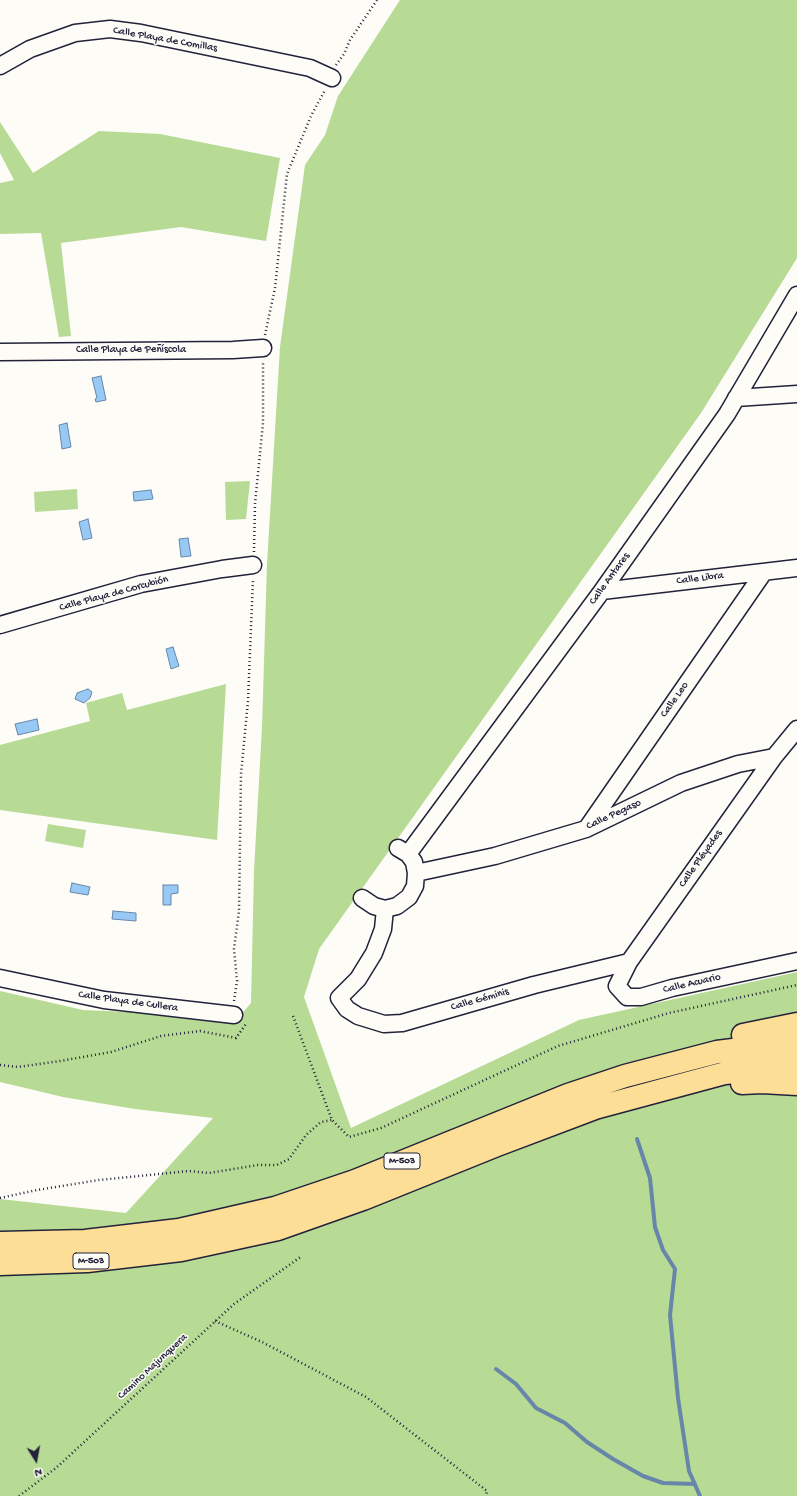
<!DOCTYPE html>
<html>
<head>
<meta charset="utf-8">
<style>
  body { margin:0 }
  #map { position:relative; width:797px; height:1496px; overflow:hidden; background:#fdfcf7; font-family:"Gochi Hand",sans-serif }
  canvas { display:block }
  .north { position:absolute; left:16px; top:1440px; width:40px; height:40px; -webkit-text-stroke:3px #fdfcf7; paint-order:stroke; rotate:169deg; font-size:11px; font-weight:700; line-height:16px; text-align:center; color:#22223b }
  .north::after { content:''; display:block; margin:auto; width:14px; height:18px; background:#22223b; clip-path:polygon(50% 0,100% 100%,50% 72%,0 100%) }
</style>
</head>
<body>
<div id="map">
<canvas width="797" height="1496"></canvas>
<div class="north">N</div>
</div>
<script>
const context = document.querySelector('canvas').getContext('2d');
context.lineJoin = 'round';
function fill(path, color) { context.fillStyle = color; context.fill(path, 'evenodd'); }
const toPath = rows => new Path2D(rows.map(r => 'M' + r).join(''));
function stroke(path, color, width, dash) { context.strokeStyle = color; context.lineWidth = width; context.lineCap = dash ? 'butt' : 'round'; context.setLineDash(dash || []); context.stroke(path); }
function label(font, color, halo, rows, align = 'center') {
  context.font = font + ' "Gochi Hand",sans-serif'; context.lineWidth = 3; context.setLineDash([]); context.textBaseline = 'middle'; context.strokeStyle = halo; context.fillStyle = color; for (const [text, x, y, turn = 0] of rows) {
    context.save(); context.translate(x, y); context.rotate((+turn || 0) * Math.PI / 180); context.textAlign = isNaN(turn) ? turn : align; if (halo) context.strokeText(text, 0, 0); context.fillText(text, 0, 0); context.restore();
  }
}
const green = toPath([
  [400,0,797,0,797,258,701,413,319,949,304,997,351,1128,579,1020,797,972,797,1496,0,1496,0,1199,126,1213,213,1118,135,1109,63,1097,0,1082,0,991,83,1010,239,1017,251,1003,254,871,262,727,267,564,280,347,305,165,325,135,338,96],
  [0,122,33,173,99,131,160,134,280,158,266,241,181,227,61,243,71,336,59,337,41,233,0,234,0,183,14,180,0,153],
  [250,481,246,519,226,520,225,482],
  [77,489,78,509,35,512,34,492],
  [226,684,217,840,0,810,0,745,90,721,86,703,122,693,127,710],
  [48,824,86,830,83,848,45,841]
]);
const water = toPath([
  [101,376,106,400,96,402,95,399,97,398,92,378,101,376],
  [67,423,71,447,62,449,59,425,67,423],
  [151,490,153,499,134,501,133,492,151,490],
  [88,519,92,538,83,540,79,522,88,519],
  [188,538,191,556,181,557,179,539,188,538],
  [173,647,179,666,171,669,166,649,173,647],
  [88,689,92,692,90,698,84,703,75,699,77,693,88,689],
  [37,719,39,730,18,735,15,724,37,719],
  [72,883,90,887,88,895,70,892,72,883],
  [163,885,178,885,178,893,171,894,171,905,163,905,163,885],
  [113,911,136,913,136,921,112,919,113,911]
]);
const stream = toPath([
  [637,1139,650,1178,655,1227,663,1250,675,1269,670,1315,678,1398,689,1471,700,1496],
  [496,1369,516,1384,536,1408,565,1423,587,1442,613,1459,643,1476,663,1483,695,1484]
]);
const path = toPath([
  [336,65,344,54,350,40,377,0],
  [265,335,275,288,287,174,311,116,325,90],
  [254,552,255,504,263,423,263,362],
  [234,1001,237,981,234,949,239,911,241,774,248,701,253,579],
  [293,1016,332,1120,349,1137,381,1128,558,1046,669,1013,797,985],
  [0,1065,18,1067,60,1061,111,1052,161,1036,200,1031,236,1038,246,1024],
  [0,1198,37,1190,99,1180,189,1171,209,1173,258,1165,277,1165,289,1159,306,1135,321,1122,332,1120],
  [215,1321,262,1342,366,1397,487,1491,486,1496],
  [19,1496,56,1468,234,1304,302,1256]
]);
const minor = toPath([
  [0,66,30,49,75,33,110,29,141,33,310,68,332,78],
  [0,352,233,350,263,348],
  [736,398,797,394],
  [602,591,797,568],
  [0,625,141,584,222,569,253,565],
  [774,757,629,962,617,986,627,997,641,997,672,988,797,961],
  [587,828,764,572],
  [408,854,602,591,727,414,797,295],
  [416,873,495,856,586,829,681,783,738,764,774,757,797,729],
  [362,898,374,906,385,909,397,906,409,897,415,886,416,873,414,862,408,854,398,848],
  [385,909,383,929,374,953,358,979,339,998,347,1009,358,1016,384,1024,402,1023,534,985,629,962],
  [0,978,104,1000,234,1015]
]);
const trunk = toPath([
  [743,1035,797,1024],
  [742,1083,762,1082,797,1084],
  [0,1243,85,1241,179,1230,275,1208,355,1181,568,1095,625,1076,717,1052,797,1042],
  [0,1264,87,1261,181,1250,278,1229,363,1199,497,1145,595,1108,725,1073,797,1064]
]);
const shields = [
  [402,1161,36],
  [91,1261,36]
];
const shieldNames = [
  ["M-503",402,1161],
  ["M-503",91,1261]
];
const streetNames = [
  ["Calle Playa de Comillas",165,40,10],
  ["Calle Playa de Peñíscola",131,350],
  ["Calle Antares",610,579,-54],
  ["Calle Libra",700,579,-7],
  ["Calle Playa de Corcubión",114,594,-15],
  ["Calle Leo",675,700,-55],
  ["Calle Pegaso",614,815,-25],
  ["Calle Pléyades",701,859,-55],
  ["Calle Acuario",692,984,-13],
  ["Calle Géminis",480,1000,-16],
  ["Calle Playa de Cullera",128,1002,8],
  ["Camino Majunquera",153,1367,-43]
];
fill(green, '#b7da94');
fill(water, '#97c9f4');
stroke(water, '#6886aa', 1);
stroke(stream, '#6886aa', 4);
stroke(minor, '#22223b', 19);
stroke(trunk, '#22223b', 25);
stroke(path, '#22223b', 2.5, [1, 3]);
stroke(minor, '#fdfcf7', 16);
stroke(trunk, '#fdde96', 22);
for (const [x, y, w] of shields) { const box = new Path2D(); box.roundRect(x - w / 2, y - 8, w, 16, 3); context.fillStyle = '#fdfcf7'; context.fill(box); stroke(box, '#22223b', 1); }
label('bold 10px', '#22223b', null, shieldNames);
label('11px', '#22223b', '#fdfcf7', streetNames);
</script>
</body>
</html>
